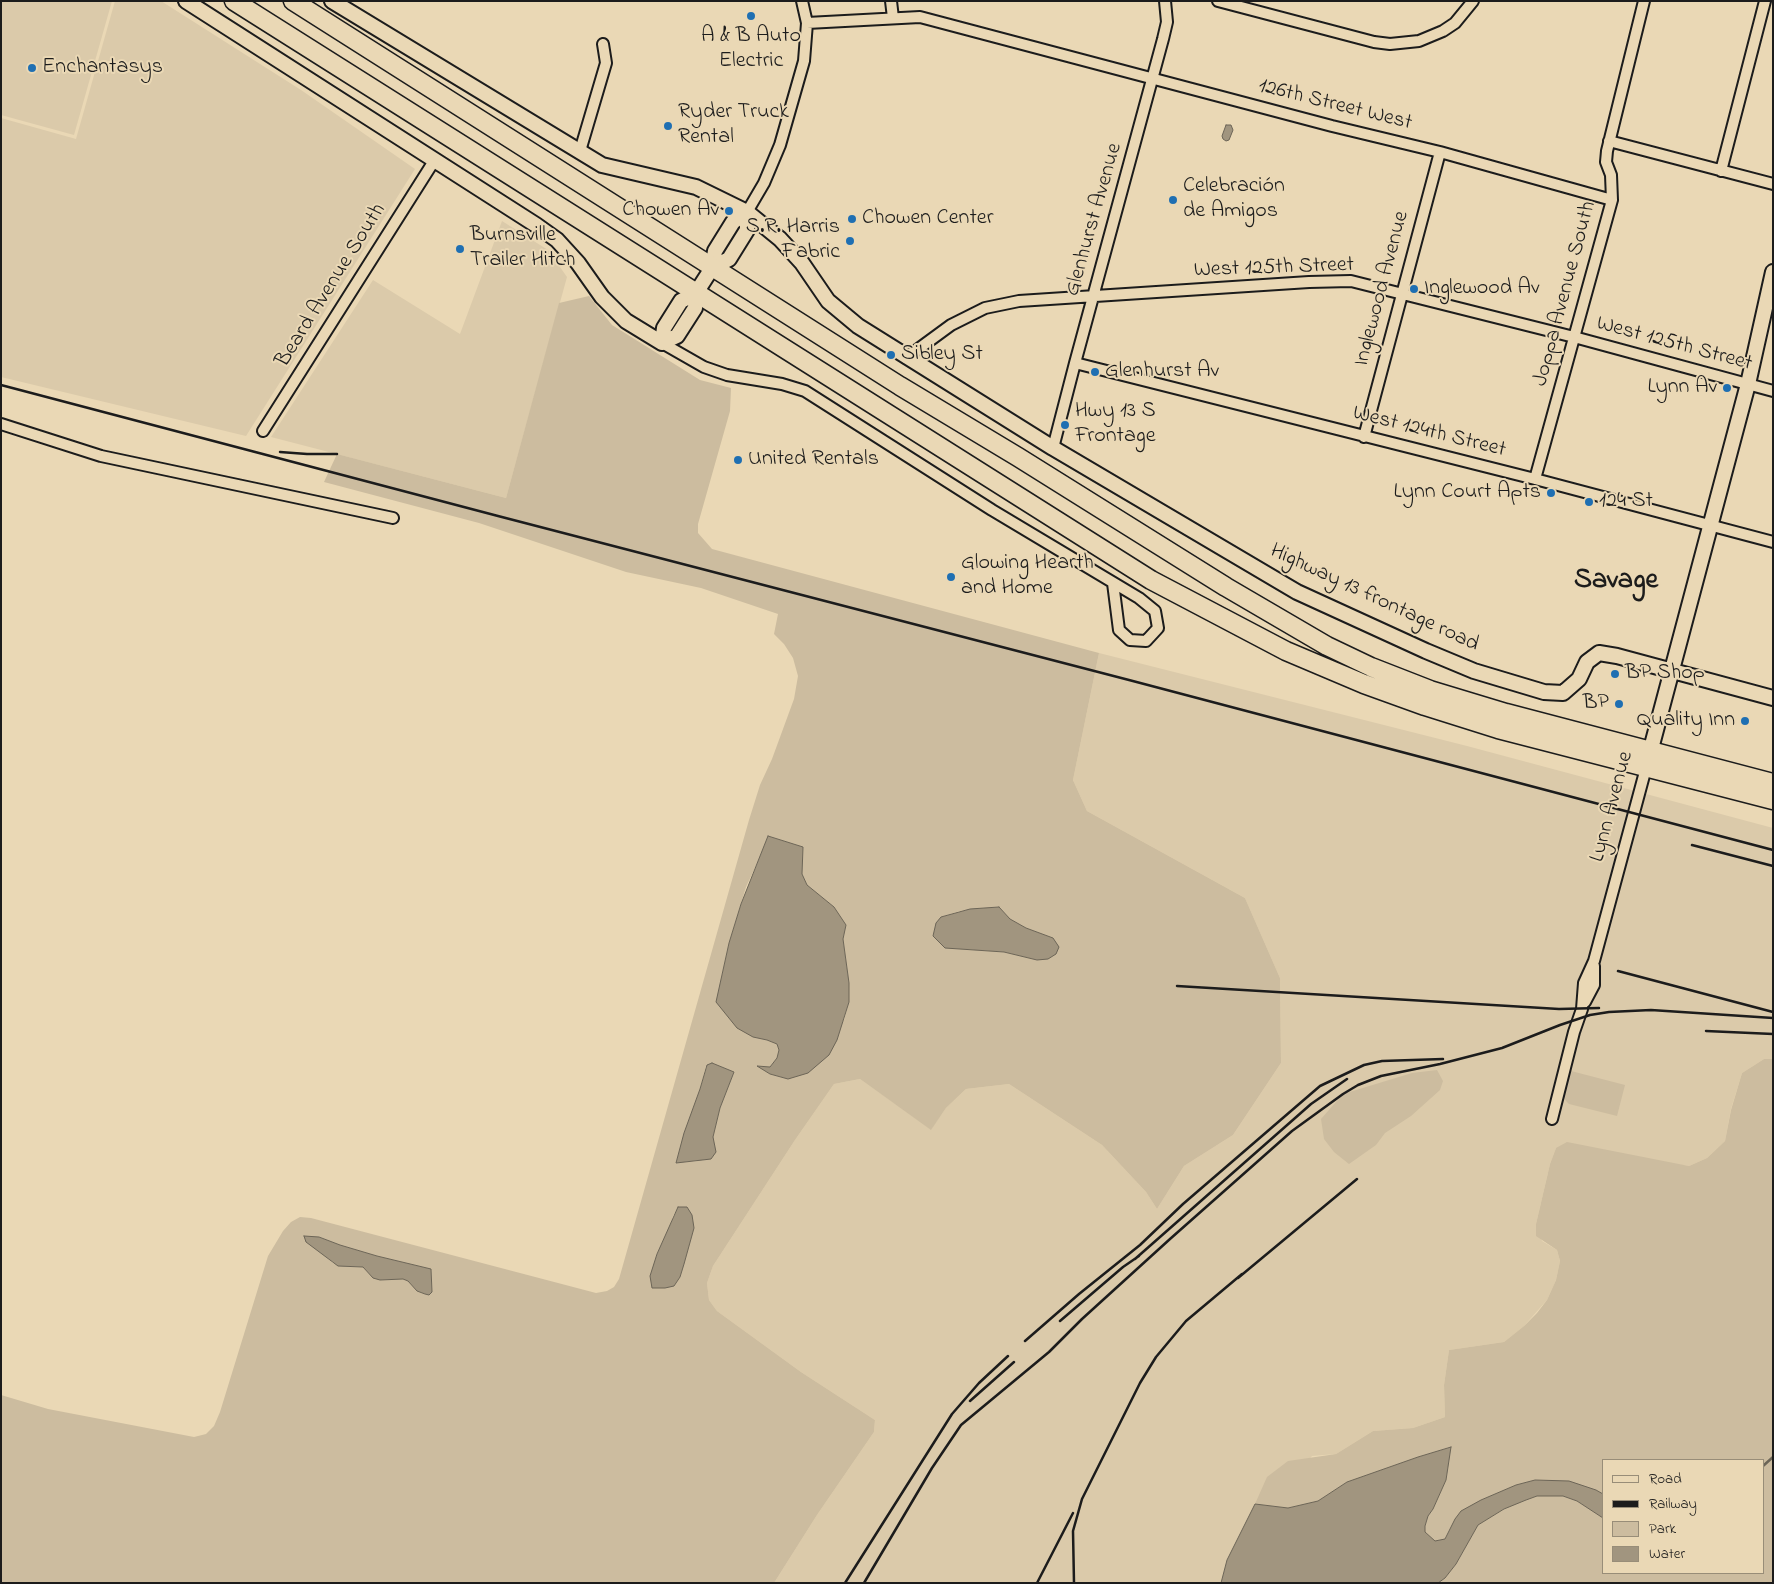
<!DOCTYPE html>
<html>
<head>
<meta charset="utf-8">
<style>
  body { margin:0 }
  #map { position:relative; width:1774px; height:1584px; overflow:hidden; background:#ead8b5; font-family:"Indie Flower",sans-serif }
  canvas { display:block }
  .frame { position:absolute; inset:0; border:2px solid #1c1c1c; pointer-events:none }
  .legend { position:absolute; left:1602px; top:1459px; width:162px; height:115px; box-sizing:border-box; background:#ead8b5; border:1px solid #988d78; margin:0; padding:6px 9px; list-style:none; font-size:15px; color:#1c1c1c }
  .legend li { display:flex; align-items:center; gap:10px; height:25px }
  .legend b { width:25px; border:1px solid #988d78 }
</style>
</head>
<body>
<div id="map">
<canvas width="1774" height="1584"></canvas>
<div class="frame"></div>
<ul class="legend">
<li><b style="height:6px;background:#ead8b5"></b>Road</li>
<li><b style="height:6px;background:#1c1c1c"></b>Railway</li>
<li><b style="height:14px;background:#ccbc9f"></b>Park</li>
<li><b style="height:14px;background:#a1957f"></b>Water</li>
</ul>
</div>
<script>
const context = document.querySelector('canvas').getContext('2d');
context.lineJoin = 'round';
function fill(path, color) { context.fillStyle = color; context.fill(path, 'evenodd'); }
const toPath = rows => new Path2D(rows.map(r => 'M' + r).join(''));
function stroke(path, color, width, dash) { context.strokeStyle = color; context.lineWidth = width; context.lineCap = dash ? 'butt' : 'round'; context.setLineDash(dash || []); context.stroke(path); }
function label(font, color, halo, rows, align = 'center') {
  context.font = font + ' "Indie Flower",sans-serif'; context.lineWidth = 4; context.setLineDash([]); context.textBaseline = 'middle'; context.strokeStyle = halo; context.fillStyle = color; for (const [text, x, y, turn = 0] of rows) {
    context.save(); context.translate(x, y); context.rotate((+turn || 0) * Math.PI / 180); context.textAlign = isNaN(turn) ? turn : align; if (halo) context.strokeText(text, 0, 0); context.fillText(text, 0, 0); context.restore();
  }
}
const built = toPath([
  [1,1,112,1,74,135,1,115],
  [115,1,161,1,301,90,415,169,246,436,1,377,1,118,76,139],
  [502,221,548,250,567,277,506,498,271,437,373,280,460,334],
  [1099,653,1467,746,1773,828,1773,1059,1764,1059,1742,1073,1731,1109,1725,1141,1707,1158,1689,1166,1556,1148,1550,1164,1536,1224,1542,1241,1557,1250,1560,1261,1556,1280,1547,1300,1524,1326,1504,1342,1449,1350,1444,1385,1445,1417,1413,1428,1373,1431,1336,1454,1312,1456,1227,1560,1221,1583,774,1583,817,1515,874,1432,875,1420,801,1372,717,1311,709,1300,707,1283,713,1266,795,1140,834,1084,860,1079,931,1129,946,1108,966,1089,1009,1084,1102,1145,1146,1192,1157,1209,1184,1166,1233,1135,1281,1063,1280,978,1245,898,1087,811,1073,780]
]);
const green = toPath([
  [589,296,612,325,700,380,731,388,730,411,698,524,698,533,712,549,1099,653,1073,780,1087,811,1245,898,1280,978,1281,1063,1233,1135,1184,1166,1157,1209,1146,1192,1102,1145,1009,1084,966,1089,946,1108,931,1130,860,1079,834,1084,795,1140,713,1266,707,1283,709,1300,717,1311,801,1372,875,1420,874,1432,817,1515,774,1583,1,1583,1,1395,48,1409,194,1437,206,1434,214,1426,220,1412,268,1256,283,1231,291,1222,300,1217,311,1218,596,1293,607,1291,614,1287,619,1279,749,820,760,785,772,759,794,699,798,676,793,658,784,644,774,634,778,614,701,588,626,572,479,523,324,482,337,454,506,498,559,303],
  [768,836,803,847,802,874,807,885,834,907,846,925,843,939,849,983,849,1002,844,1020,788,1079,770,1074,758,1066,770,1067,777,1058,779,1050,777,1044,767,1040,753,1037,721,979,729,943,746,887,761,855],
  [999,907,1010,919,1026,928,1053,938,1037,960,1004,952,962,949,941,917,960,911],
  [712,1063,734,1072,720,1108,713,1137,698,1161,676,1162,700,1089,706,1066],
  [687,1207,694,1228,680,1277,674,1286,655,1263,657,1254,669,1230,673,1216,678,1208],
  [319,1237,340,1245,377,1256,431,1269,432,1292,429,1295,425,1294,417,1291,408,1281,403,1279,381,1280,370,1275,363,1267,349,1267,333,1263,315,1247,306,1242],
  [1764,1059,1773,1059,1773,1583,1438,1583,1445,1578,1456,1564,1478,1525,1513,1504,1537,1496,1552,1495,1563,1496,1577,1501,1603,1518,1603,1573,1763,1573,1763,1460,1603,1460,1603,1494,1596,1490,1545,1481,1535,1480,1516,1485,1481,1500,1449,1531,1445,1540,1435,1541,1425,1532,1425,1526,1428,1516,1433,1509,1446,1480,1450,1447,1418,1457,1347,1482,1318,1501,1288,1508,1255,1504,1267,1477,1288,1461,1336,1454,1373,1431,1413,1428,1445,1417,1444,1385,1449,1350,1504,1342,1524,1326,1537,1313,1547,1300,1556,1280,1560,1261,1557,1250,1536,1236,1536,1224,1550,1164,1556,1148,1567,1142,1689,1166,1707,1158,1725,1141,1731,1110,1742,1073],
  [1437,1070,1443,1081,1440,1090,1411,1116,1385,1133,1376,1145,1349,1164,1334,1152,1324,1139,1321,1119,1343,1094,1412,1073],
  [1571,1071,1625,1085,1617,1116,1569,1104,1566,1101,1563,1096,1567,1076]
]);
const water = toPath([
  [1226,125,1231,125,1233,130,1229,140,1226,141,1223,139,1222,136,1226,125],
  [768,836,803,847,802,874,807,885,834,907,846,925,843,939,849,983,849,1002,837,1040,829,1055,808,1073,788,1079,770,1074,757,1066,770,1067,777,1058,779,1050,777,1044,767,1040,753,1037,737,1028,716,1002,729,943,741,904,768,836],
  [999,907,1010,919,1026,928,1053,938,1059,947,1056,954,1048,959,1037,960,1004,952,945,948,933,936,936,923,941,917,970,909,999,907],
  [712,1063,734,1072,720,1108,713,1137,716,1152,711,1159,676,1163,684,1133,700,1089,707,1065,712,1063],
  [678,1207,687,1207,692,1215,694,1228,684,1264,680,1277,674,1286,665,1288,652,1288,650,1276,657,1254,678,1207],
  [304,1236,319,1237,340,1245,377,1256,431,1269,432,1292,429,1295,425,1294,417,1291,408,1281,403,1279,380,1280,373,1278,363,1267,338,1266,306,1242,304,1236],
  [1451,1447,1446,1480,1433,1509,1428,1516,1425,1526,1425,1532,1435,1541,1445,1539,1455,1519,1461,1511,1481,1500,1516,1485,1535,1480,1569,1481,1596,1490,1603,1494,1603,1518,1577,1501,1563,1496,1537,1496,1526,1500,1504,1509,1478,1525,1456,1564,1445,1578,1438,1583,1221,1583,1227,1560,1255,1504,1288,1508,1318,1501,1347,1482,1418,1457,1451,1447]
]);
const stream = toPath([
  [1763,1466,1773,1457]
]);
const street = toPath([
  [891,1,893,18],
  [1218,1,1374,42,1390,44,1419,41,1443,31,1455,23,1473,1],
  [807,23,920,17,1332,126,1440,152,1612,200],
  [1609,141,1773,184],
  [580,151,606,63,603,44],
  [1721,171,1765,1],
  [747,212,764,183,780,145,804,61,807,23,802,1],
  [662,343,704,367,727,375,782,384,805,391,992,510,1139,598,1155,611,1158,628,1146,641,1130,640,1119,630,1113,583],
  [906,358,951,325,985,308,1019,301,1309,282,1351,281,1574,337,1773,391],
  [1075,363,1535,479,1773,542],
  [1,424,101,456,393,518],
  [263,431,434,161],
  [1364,437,1440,152],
  [1053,448,1075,363,1163,39,1167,22,1165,1],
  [1535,479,1612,200,1611,175,1606,162,1607,151,1644,1],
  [1585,1002,1594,985,1594,966],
  [1552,1119,1574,1032,1582,1009,1584,983,1594,961,1646,768]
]);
const secondary = toPath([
  [186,1,536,225,557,240,578,263,602,297,626,321,662,343],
  [332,1,602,165,696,187,747,212,780,239,802,263,828,301,858,326,1053,448,1297,592,1426,651,1474,671,1544,692,1563,693,1579,679,1587,662,1599,653,1617,656,1773,698],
  [712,268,729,259,747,230,747,212],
  [662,343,664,328,681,301,696,293,712,268,715,251,733,222,747,212],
  [662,343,677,336,695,308,696,293],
  [1648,760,1748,384,1773,272]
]);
const highway = toPath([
  [234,1,1151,580,1286,651,1364,684,1425,706,1498,729,1773,800],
  [293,1,900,386,1018,457,1226,587,1327,646,1371,667,1430,690,1506,713,1773,783]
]);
const rail = toPath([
  [1,385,498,516,1129,680,1773,850],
  [280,452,307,454,337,454],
  [1692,845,1773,866],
  [1618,971,1773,1012],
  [1177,986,1559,1009,1599,1008],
  [1706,1031,1773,1034],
  [1135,1259,1311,1104,1347,1079],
  [1238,1278,1357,1179],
  [1060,1321,1123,1267,1139,1256],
  [1025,1341,1079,1294,1140,1245,1183,1204,1320,1086,1364,1065,1382,1061,1443,1059],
  [970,1401,1014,1362],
  [845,1583,952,1414,979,1383,1008,1356],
  [864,1583,932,1468,961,1425,1049,1352,1082,1319,1170,1239,1292,1131,1343,1094,1358,1085,1381,1076,1440,1064,1502,1048,1560,1025,1590,1015,1609,1012,1651,1010,1773,1018],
  [1037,1583,1073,1513],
  [1074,1583,1073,1531,1082,1499,1140,1383,1156,1357,1186,1321,1242,1274]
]);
const markers = [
  [751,16,5,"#1f6fb2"],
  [32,68,5,"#1f6fb2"],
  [668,126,5,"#1f6fb2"],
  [1173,200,5,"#1f6fb2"],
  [729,211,5,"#1f6fb2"],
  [852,219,5,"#1f6fb2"],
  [850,241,5,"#1f6fb2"],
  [460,249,5,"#1f6fb2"],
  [1414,289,5,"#1f6fb2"],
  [891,355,5,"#1f6fb2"],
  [1095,372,5,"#1f6fb2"],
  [1727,388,5,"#1f6fb2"],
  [1065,425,5,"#1f6fb2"],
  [738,460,5,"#1f6fb2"],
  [1551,493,5,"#1f6fb2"],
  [1589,502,5,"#1f6fb2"],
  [951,577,5,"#1f6fb2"],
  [1615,674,5,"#1f6fb2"],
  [1619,704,5,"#1f6fb2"],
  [1745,721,5,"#1f6fb2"]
];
const poiNames = [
  ["A & B Auto",751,37,"center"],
  ["Electric",751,62,"center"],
  ["Enchantasys",42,68],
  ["Ryder Truck",678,113],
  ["Rental",678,138],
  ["Celebración",1183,187],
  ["de Amigos",1183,212],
  ["Chowen Av",719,211,"right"],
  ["Chowen Center",862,219],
  ["S.R. Harris",840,228,"right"],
  ["Fabric",840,253,"right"],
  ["Burnsville",470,236],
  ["Trailer Hitch",470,261],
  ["Inglewood Av",1424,289],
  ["Sibley St",901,355],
  ["Glenhurst Av",1105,372],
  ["Lynn Av",1717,388,"right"],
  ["Hwy 13 S",1075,412],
  ["Frontage",1075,437],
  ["United Rentals",748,460],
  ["Lynn Court Apts",1541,493,"right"],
  ["124 St",1599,502],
  ["Glowing Hearth",961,564],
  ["and Home",961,589],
  ["BP Shop",1625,674],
  ["BP",1609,704,"right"],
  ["Quality Inn",1735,721,"right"]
];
const streetNames = [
  ["126th Street West",1335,106,14],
  ["Glenhurst Avenue",1095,220,-74],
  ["West 125th Street",1274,269,-2],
  ["Beard Avenue South",332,286,-58],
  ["Inglewood Avenue",1383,289,-75],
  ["Joppa Avenue South",1566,294,-75],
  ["West 125th Street",1674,345,15],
  ["West 124th Street",1429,433,14],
  ["Highway 13 frontage road",1374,599,25],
  ["Lynn Avenue",1613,807,-75]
];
const districtNames = [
  ["Savage",1616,582]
];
fill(built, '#dbcaaa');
fill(green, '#ccbc9f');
fill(water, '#a1957f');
stroke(water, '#6c6557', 1);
stroke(stream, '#6c6557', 2.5);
stroke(street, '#1c1c1c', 14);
stroke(secondary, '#1c1c1c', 18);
stroke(highway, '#1c1c1c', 21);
stroke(street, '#ead8b5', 10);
stroke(secondary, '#ead8b5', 14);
stroke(highway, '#ead8b5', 18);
stroke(rail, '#1c1c1c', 2.5);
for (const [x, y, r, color] of markers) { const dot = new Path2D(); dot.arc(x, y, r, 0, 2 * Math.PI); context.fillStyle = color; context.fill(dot); stroke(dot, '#ead8b5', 2); }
label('22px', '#1c1c1c', '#ead8b5', poiNames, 'left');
label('22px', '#1c1c1c', '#ead8b5', streetNames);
label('bold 28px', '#1c1c1c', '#ead8b5', districtNames);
</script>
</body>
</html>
